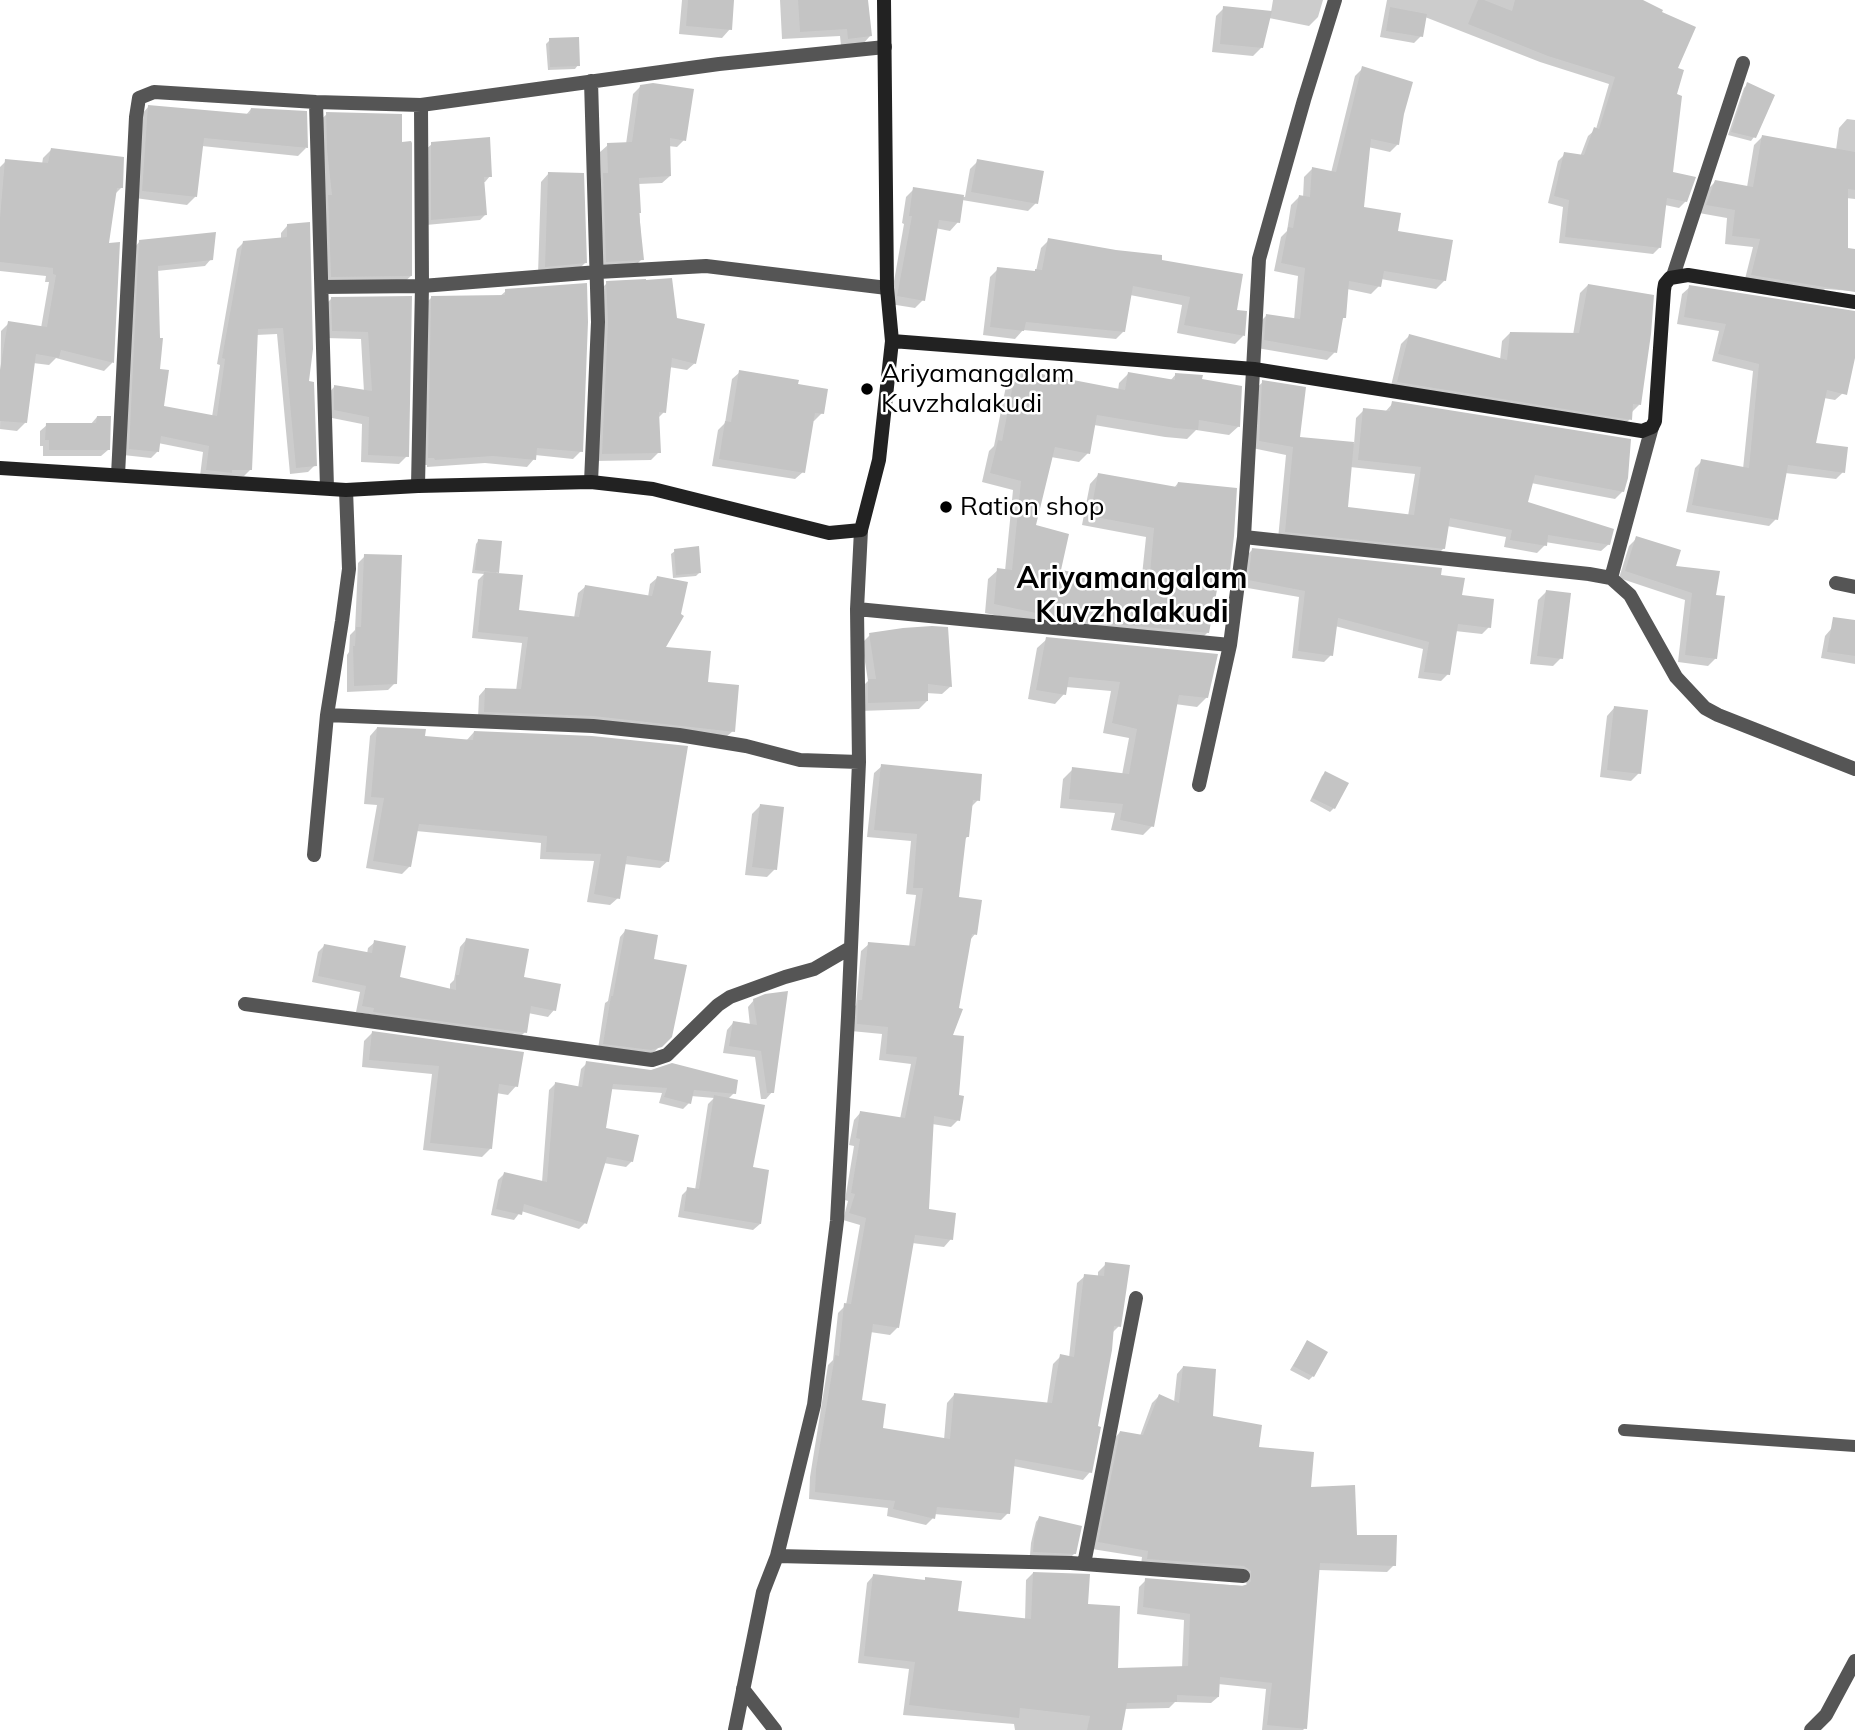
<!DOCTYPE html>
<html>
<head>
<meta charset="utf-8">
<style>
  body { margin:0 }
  canvas { display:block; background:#fff }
</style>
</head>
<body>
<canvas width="1855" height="1730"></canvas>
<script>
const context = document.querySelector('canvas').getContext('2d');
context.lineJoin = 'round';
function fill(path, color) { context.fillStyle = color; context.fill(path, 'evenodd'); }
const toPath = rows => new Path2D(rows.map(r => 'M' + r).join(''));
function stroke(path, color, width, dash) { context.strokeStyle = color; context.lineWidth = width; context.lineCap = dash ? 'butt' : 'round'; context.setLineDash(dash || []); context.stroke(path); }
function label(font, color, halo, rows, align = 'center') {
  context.font = font + ' Mulish,sans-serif'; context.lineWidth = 5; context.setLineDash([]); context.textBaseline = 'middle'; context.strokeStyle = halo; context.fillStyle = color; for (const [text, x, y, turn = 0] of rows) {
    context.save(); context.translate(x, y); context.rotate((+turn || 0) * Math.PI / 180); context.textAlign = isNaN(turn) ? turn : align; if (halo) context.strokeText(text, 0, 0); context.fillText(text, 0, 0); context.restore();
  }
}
const shadow = toPath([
  [682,0,733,0,730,29,722,38,679,34],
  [780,0,866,0,870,36,863,44,841,46,840,36,782,39],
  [1273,0,1323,0,1318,17,1309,26,1269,18,1262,47,1253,56,1212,52,1216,16,1224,8,1271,12],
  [1387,0,1639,0,1675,69,1671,174,1686,201,1679,208,1665,205,1660,247,1653,254,1559,243,1563,207,1548,203,1558,161,1565,154,1580,157,1588,136,1596,129,1609,84,1540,62,1425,17,1421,36,1414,43,1380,37],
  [550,40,578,65,575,69,548,70,546,44],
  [1363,68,1403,113,1398,144,1390,152,1368,147,1363,208,1445,280,1436,289,1381,279,1379,286,1371,294,1347,289,1344,317,1341,321,1335,352,1327,360,1257,348,1258,324,1266,316,1294,320,1298,276,1274,271,1281,237,1287,231,1291,205,1299,197,1303,198,1304,177,1312,169,1331,173,1355,76],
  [1747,85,1754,137,1751,141,1728,135,1744,88],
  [641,86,684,140,677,147,668,146,670,176,662,183,638,184,642,259,634,267,599,269,597,182,601,178,600,152,608,145,626,144,633,94],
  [149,106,246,115,251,109,306,148,298,156,202,146,195,197,187,205,135,198,141,115],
  [327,114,400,144,411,276,402,284,323,285,318,122],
  [1847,119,1855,120,1855,199,1846,198,1846,250,1855,251,1855,290,1853,291,1825,289,1819,296,1744,283,1753,247,1725,244,1727,218,1699,213,1707,190,1715,182,1747,187,1754,145,1763,136,1836,150,1839,128],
  [432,144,490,176,485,182,482,182,485,215,480,220,426,225,426,149],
  [51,150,121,188,114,195,107,245,118,243,112,363,104,371,56,358,49,365,33,363,25,423,17,431,0,429,1,331,9,323,41,328,49,282,45,282,46,276,0,271,0,167,6,161,42,164,43,158],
  [978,161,1036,203,1028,211,962,200,958,222,950,231,935,228,923,300,915,308,890,304,904,224,902,223,906,197,914,189,965,197,970,169],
  [549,173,585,263,577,271,538,274,541,182],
  [287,226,307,382,315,465,308,472,290,474,277,334,256,335,251,469,244,476,200,476,203,452,158,443,157,452,151,458,123,455,134,248,140,241,211,259,205,266,157,271,158,371,163,408,212,417,220,365,217,364,237,249,244,242,281,239,281,233],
  [1049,240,1160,262,1235,311,1243,336,1235,344,1177,333,1182,305,1130,295,1124,331,1116,339,1023,330,1015,339,983,335,990,277,998,269,1034,273,1036,271,1041,248],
  [607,283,676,319,695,363,687,370,669,367,664,412,658,418,659,452,651,460,595,461,600,290],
  [1588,285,1639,405,1631,413,1630,419,1622,427,1390,390,1401,344,1409,336,1500,360,1502,341,1510,333,1573,335,1580,293],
  [1690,287,1855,317,1843,393,1835,400,1824,398,1814,444,1843,472,1836,479,1785,473,1776,519,1769,526,1686,512,1695,468,1702,461,1743,469,1753,371,1712,361,1719,331,1677,324,1682,294],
  [506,291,581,451,573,459,535,455,534,459,527,467,485,463,427,467,427,465,421,465,424,305,432,297,499,297],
  [410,297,407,456,399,464,361,462,362,424,327,417,327,395,334,387,364,392,361,339,325,338,324,306,332,298],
  [1017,371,1118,391,1119,383,1128,374,1170,381,1176,374,1200,381,1239,426,1229,435,1196,430,1187,439,1165,437,1094,425,1088,453,1079,462,1051,457,1033,526,1059,571,1141,585,1146,537,1082,525,1090,484,1099,474,1174,488,1178,483,1227,579,1218,588,1216,588,1208,632,1198,642,1041,625,985,613,988,579,998,570,1005,571,1013,490,982,482,989,451,994,446,1007,381],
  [740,372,796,385,822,413,814,421,812,421,803,472,795,479,712,466,718,430,725,423,732,379],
  [1263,382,1298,438,1354,444,1356,418,1364,410,1385,412,1393,403,1623,491,1615,499,1531,483,1526,504,1609,544,1601,551,1545,542,1545,545,1537,553,1504,547,1506,537,1447,526,1444,548,1436,556,1278,539,1286,455,1252,448,1255,389],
  [1350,467,1415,474,1408,516,1347,508],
  [97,417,108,450,101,456,43,456,43,446,40,446,40,431,47,425,90,425],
  [1637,538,1714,597,1716,658,1708,666,1678,662,1685,600,1619,578,1629,546],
  [479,540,497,572,495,574,517,612,574,618,578,593,585,587,648,597,650,584,657,578,663,648,706,684,733,731,726,737,478,718,479,696,485,689,516,691,522,643,472,638,478,580,484,574,472,573,476,544],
  [1253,549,1439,576,1489,627,1482,634,1455,631,1448,674,1441,681,1418,678,1423,649,1335,626,1331,655,1324,662,1292,658,1299,597,1242,587,1246,556],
  [675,551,700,572,696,576,673,578,671,554],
  [365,556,395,683,388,690,347,692,347,655,349,652,350,635,355,630,358,563],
  [1546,592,1561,658,1553,666,1530,664,1538,600],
  [1831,629,1855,633,1855,664,1821,658,1825,636],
  [870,635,951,686,942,694,926,693,927,701,919,709,860,711,860,689,868,681,862,643],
  [1047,639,1207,697,1197,707,1175,704,1152,826,1143,835,1111,830,1115,813,1060,808,1063,779,1073,769,1122,775,1129,738,1103,733,1111,691,1066,687,1064,694,1055,704,1028,699,1037,648],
  [1615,707,1639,773,1631,781,1600,777,1607,716],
  [377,728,423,737,466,741,474,732,668,861,660,868,624,864,618,898,610,905,587,902,594,861,540,859,541,843,416,831,410,866,402,874,366,868,377,805,364,804,370,736],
  [882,766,978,800,970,808,967,837,964,840,957,899,975,934,970,940,951,1037,958,1120,951,1127,932,1124,927,1211,951,1239,944,1247,912,1243,897,1328,890,1335,870,1332,860,1402,881,1430,944,1440,947,1403,954,1395,1047,1404,1053,1364,1061,1356,1069,1358,1077,1283,1085,1276,1098,1277,1098,1272,1106,1264,1119,1326,1112,1333,1090,1472,1083,1480,1013,1466,1008,1513,1001,1520,934,1514,933,1518,926,1525,887,1516,888,1508,809,1499,810,1477,828,1365,833,1360,838,1313,846,1305,860,1225,843,1220,848,1201,845,1200,854,1146,849,1145,854,1120,861,1112,900,1119,911,1064,879,1060,882,1034,851,1031,852,1009,856,1005,861,951,869,944,909,947,916,895,906,894,911,841,867,837,874,773],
  [1325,773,1334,808,1330,812,1310,801,1322,776],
  [760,806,775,869,767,877,745,875,752,814],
  [625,931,652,960,670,1036,654,1052,644,1055,598,1049,605,1003,608,1001,620,937],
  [466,940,522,978,554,1010,548,1017,528,1013,525,1032,518,1039,356,1012,360,992,312,982,318,952,325,945,367,954,368,948,375,942,398,978,450,990,450,984,454,980,460,947],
  [754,1000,772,1092,766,1099,761,1099,755,1057,723,1053,727,1030,733,1023,750,1026,748,1007],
  [372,1033,516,1086,508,1095,496,1093,490,1149,482,1157,423,1150,432,1074,362,1067,364,1041],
  [587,1063,734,1093,727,1100,751,1169,760,1224,753,1230,678,1217,682,1195,688,1189,695,1190,708,1104,714,1098,691,1096,689,1103,683,1109,659,1103,662,1093,610,1089,604,1130,632,1161,626,1167,604,1163,585,1223,579,1229,521,1211,514,1220,491,1215,498,1180,504,1174,542,1182,549,1090,555,1084,578,1088,581,1069],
  [1307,1342,1313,1376,1309,1380,1290,1370],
  [1183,1367,1211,1417,1256,1448,1309,1489,1355,1536,1394,1565,1387,1572,1318,1570,1305,1728,1303,1730,1262,1730,1266,1689,1218,1684,1218,1697,1211,1703,1175,1702,1169,1708,1124,1709,1120,1730,1015,1730,1014,1724,903,1715,909,1669,858,1663,867,1583,873,1576,923,1581,926,1579,957,1612,1025,1620,1026,1580,1033,1573,1087,1606,1116,1669,1182,1668,1184,1620,1137,1614,1139,1587,1146,1580,1247,1586,1245,1578,1141,1565,1142,1557,1092,1549,1114,1439,1120,1432,1140,1436,1152,1403,1159,1396,1174,1402,1177,1374],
  [1039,1518,1075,1553,1071,1557,1030,1555,1031,1543,1036,1522]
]);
const building = toPath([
  [688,0,734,0,732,30,686,26],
  [798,0,868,0,872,36,848,39,847,29,800,32],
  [1478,0,1484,0,1512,11,1515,0,1643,0,1663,10,1662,12,1696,27,1678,68,1684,70,1677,94,1682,96,1673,172,1696,177,1687,202,1667,198,1661,248,1565,237,1569,200,1554,196,1564,152,1584,155,1594,127,1599,129,1615,77,1548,56,1468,24],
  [1223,6,1272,11,1263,48,1220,44],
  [1390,7,1427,14,1423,37,1386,31],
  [579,37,580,66,550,67,549,38],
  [1362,66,1413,82,1404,114,1399,145,1371,139,1364,207,1401,213,1398,231,1453,240,1446,281,1384,271,1381,287,1349,281,1346,318,1343,318,1337,353,1264,340,1266,314,1300,319,1305,268,1281,263,1288,227,1293,228,1299,195,1310,197,1312,167,1336,172],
  [1747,82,1775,95,1756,138,1731,132],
  [653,83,694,89,686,141,670,138,671,176,639,178,641,213,639,213,644,260,606,262,603,173,608,173,607,143,632,142,640,85],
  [148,105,250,114,251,108,307,111,308,148,204,138,197,197,142,191],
  [326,112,402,114,402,142,411,141,412,143,412,276,331,277,328,195,332,195,327,150],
  [1762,135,1855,152,1855,190,1848,189,1848,248,1855,249,1855,292,1751,275,1760,239,1732,236,1735,210,1706,205,1715,180,1753,187],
  [490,137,492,177,484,177,487,215,431,220,431,142],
  [51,148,124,157,123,188,117,188,109,243,120,242,114,363,61,350,59,358,36,354,27,423,0,421,0,370,8,321,47,327,56,275,53,274,53,268,0,262,0,218,5,159,48,163],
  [977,159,1044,171,1038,204,971,192],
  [548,172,584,173,587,263,545,267],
  [913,187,964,195,960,223,939,220,925,301,897,296,912,216,909,216],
  [310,222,313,349,309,381,314,382,317,466,296,468,283,328,258,329,252,470,232,470,232,473,206,470,209,446,161,436,159,452,129,449,139,240,216,232,213,260,158,266,160,338,163,338,160,369,169,370,164,406,217,416,225,359,222,358,243,241,287,237,287,224],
  [1048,238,1116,250,1162,255,1162,260,1243,274,1237,310,1247,311,1245,336,1184,325,1190,297,1133,286,1125,332,1026,322,1024,331,990,327,997,267,1035,271,1035,269,1042,270],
  [672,278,677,318,705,324,696,364,672,358,666,413,659,412,661,453,602,454,608,322,606,281,646,279,646,280],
  [587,283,588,322,583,452,537,448,536,460,493,456,435,460,434,458,428,458,431,296,505,295,505,289],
  [1588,284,1654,295,1651,334,1641,405,1633,404,1632,420,1397,382,1409,334,1507,360,1510,332,1579,333],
  [1689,285,1855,311,1855,358,1847,395,1827,390,1816,443,1848,447,1845,473,1788,465,1778,520,1692,505,1701,459,1749,468,1759,364,1718,354,1726,324,1684,317],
  [412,296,409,457,368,455,369,417,334,410,334,385,372,391,368,332,332,331,331,297],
  [1016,369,1125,390,1128,372,1175,380,1175,373,1203,375,1202,379,1242,386,1240,427,1199,420,1198,430,1175,428,1097,415,1090,454,1055,447,1036,525,1069,534,1061,570,1149,585,1154,528,1090,516,1098,473,1177,487,1178,482,1237,488,1234,536,1229,580,1219,579,1209,633,1049,618,1050,616,994,604,997,568,1012,570,1021,481,990,473,998,440,1002,441],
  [739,370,799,380,798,384,828,389,824,414,815,413,805,473,719,459,725,421,731,422],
  [1262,380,1306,387,1300,437,1354,442,1348,507,1414,515,1421,467,1358,460,1363,408,1390,411,1392,401,1631,439,1628,478,1624,492,1535,475,1528,502,1614,529,1610,545,1548,535,1547,546,1510,540,1512,530,1450,518,1445,549,1285,532,1293,447,1259,441],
  [97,416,111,416,110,450,49,450,49,440,45,440,46,423,96,423],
  [1636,536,1681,550,1676,566,1720,571,1716,595,1725,596,1717,659,1685,655,1692,593,1625,571],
  [478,539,502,541,499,573,475,570],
  [699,546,701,573,676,575,674,549],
  [1252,548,1442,568,1441,575,1465,578,1462,595,1494,599,1491,628,1458,624,1450,675,1424,672,1429,642,1338,618,1333,656,1298,651,1305,591,1248,580],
  [364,554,402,555,397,684,354,686,353,646,355,646,356,627,361,627],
  [484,572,523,575,519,610,579,617,585,585,652,596,657,576,688,582,681,614,684,616,666,647,711,651,708,682,739,685,735,732,593,716,484,712,485,688,521,689,528,637,478,632],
  [1546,590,1571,593,1563,659,1537,656],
  [1833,617,1855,620,1855,656,1827,652],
  [932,626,948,627,952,687,928,684,928,701,868,703,868,679,876,679,869,633,903,628],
  [1046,637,1218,654,1208,698,1179,695,1154,827,1120,820,1123,804,1069,799,1072,767,1129,774,1137,729,1112,723,1120,682,1069,677,1066,695,1036,690],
  [1614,706,1648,710,1641,774,1607,770],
  [377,727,426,729,425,736,473,740,474,731,592,736,688,746,669,862,627,856,620,899,594,894,601,854,546,852,547,836,419,824,411,867,373,861,384,798,371,797],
  [881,764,982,774,980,801,973,800,969,837,966,837,959,897,982,900,977,935,972,934,959,1008,963,1009,953,1035,964,1036,959,1095,964,1096,960,1121,934,1116,929,1209,956,1213,953,1240,915,1235,899,1328,873,1324,862,1400,886,1404,883,1428,950,1439,954,1393,1052,1403,1060,1354,1074,1357,1084,1274,1104,1276,1105,1262,1130,1265,1121,1327,1114,1326,1112,1350,1098,1426,1101,1427,1092,1473,1015,1459,1010,1514,937,1507,935,1519,893,1509,895,1501,815,1492,816,1469,835,1355,839,1356,844,1303,851,1304,866,1218,849,1213,855,1194,851,1193,860,1139,856,1138,860,1111,905,1118,917,1057,886,1054,888,1027,857,1024,858,1000,862,1000,868,942,915,946,923,888,913,888,917,834,874,830],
  [1325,771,1349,783,1335,809,1312,798],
  [760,804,784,807,777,870,752,867],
  [625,929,658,935,654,959,687,965,672,1037,662,1047,651,1050,603,1044,611,996,613,996],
  [466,938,529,949,524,977,561,984,556,1011,531,1006,527,1033,373,1012,374,1008,362,1006,366,986,318,976,324,944,372,953,374,940,406,946,400,977,456,990,456,975,459,975],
  [788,991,774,1093,767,1093,761,1051,729,1046,733,1021,757,1025,753,999,765,994],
  [372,1031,524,1052,518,1087,499,1084,492,1149,430,1143,439,1066,369,1060],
  [586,1061,651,1070,672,1063,738,1080,736,1094,694,1090,691,1104,664,1097,667,1088,613,1084,606,1128,639,1135,633,1162,607,1157,587,1224,524,1204,522,1215,496,1209,504,1172,547,1182,555,1082,582,1087],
  [714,1095,765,1105,753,1167,769,1170,761,1224,684,1211,687,1187,699,1189],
  [1307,1340,1328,1352,1314,1377,1293,1366],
  [1183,1366,1216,1369,1213,1416,1262,1425,1259,1447,1314,1452,1311,1487,1355,1485,1357,1535,1397,1535,1396,1566,1320,1563,1307,1729,1267,1725,1272,1683,1220,1677,1219,1697,1177,1695,1177,1702,1127,1703,1122,1730,1087,1730,1090,1716,1020,1708,1019,1718,909,1705,915,1662,864,1656,873,1574,925,1580,925,1577,962,1581,958,1611,1031,1619,1033,1572,1090,1574,1088,1604,1120,1606,1118,1668,1188,1666,1190,1614,1143,1607,1145,1578,1242,1586,1248,1584,1251,1581,1251,1571,1244,1566,1147,1559,1148,1551,1098,1542,1120,1431,1143,1435,1159,1394,1179,1403],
  [1039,1516,1082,1526,1076,1554,1033,1552,1034,1538]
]);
const lane = toPath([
  [1624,1430,1855,1446]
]);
const street = toPath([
  [316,102,327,488],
  [1673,276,1743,63],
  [322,287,422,286,598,272,706,266,887,288],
  [118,475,136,117,139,98,154,92,316,102,421,105,719,64,885,47],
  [591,482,598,322,591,81],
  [418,486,422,286,421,105],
  [1244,537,1589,574,1611,578,1630,595,1676,677,1705,708,1718,715,1855,769],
  [1611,578,1652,427],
  [1836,583,1855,587],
  [857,609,1230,645],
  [327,715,593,726,679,735,746,746,800,760,859,762],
  [1199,785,1230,645,1244,537,1259,259,1304,100,1335,0],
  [314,855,327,715,342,621,349,569,346,490],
  [245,1004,652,1060,667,1055,718,1005,730,997,785,977,814,969,850,948],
  [777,1556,1071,1563,1243,1576],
  [1084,1564,1136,1298],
  [743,1689,775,1730],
  [735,1730,763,1592,777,1556,814,1405,837,1221,848,1017,859,762,857,609,861,530],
  [1811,1730,1826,1715,1855,1661]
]);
const secondary = toPath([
  [892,341,1254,369,1642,431,1652,427,1655,421,1664,290,1665,284,1670,278,1688,275,1855,302],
  [0,468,346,490,418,486,591,482,653,489,829,533,861,530,879,460,892,341,887,288,884,0]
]);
const markers = [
  [867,389,7,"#000"],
  [946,507,7,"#000"]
];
const poiNames = [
  ["Ariyamangalam",881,374],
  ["Kuvzhalakudi",881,404],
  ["Ration shop",960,507]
];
const quarterNames = [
  ["Ariyamangalam",1132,579],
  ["Kuvzhalakudi",1132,613]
];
fill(shadow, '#0003');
fill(building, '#c4c4c4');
stroke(lane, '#555', 12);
stroke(street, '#555', 14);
stroke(secondary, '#222', 14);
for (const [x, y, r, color] of markers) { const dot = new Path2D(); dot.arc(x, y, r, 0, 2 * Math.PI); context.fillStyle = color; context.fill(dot); stroke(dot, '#fff', 2.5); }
label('26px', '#000', '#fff', poiNames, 'left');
label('bold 30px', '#000', '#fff', quarterNames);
</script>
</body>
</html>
